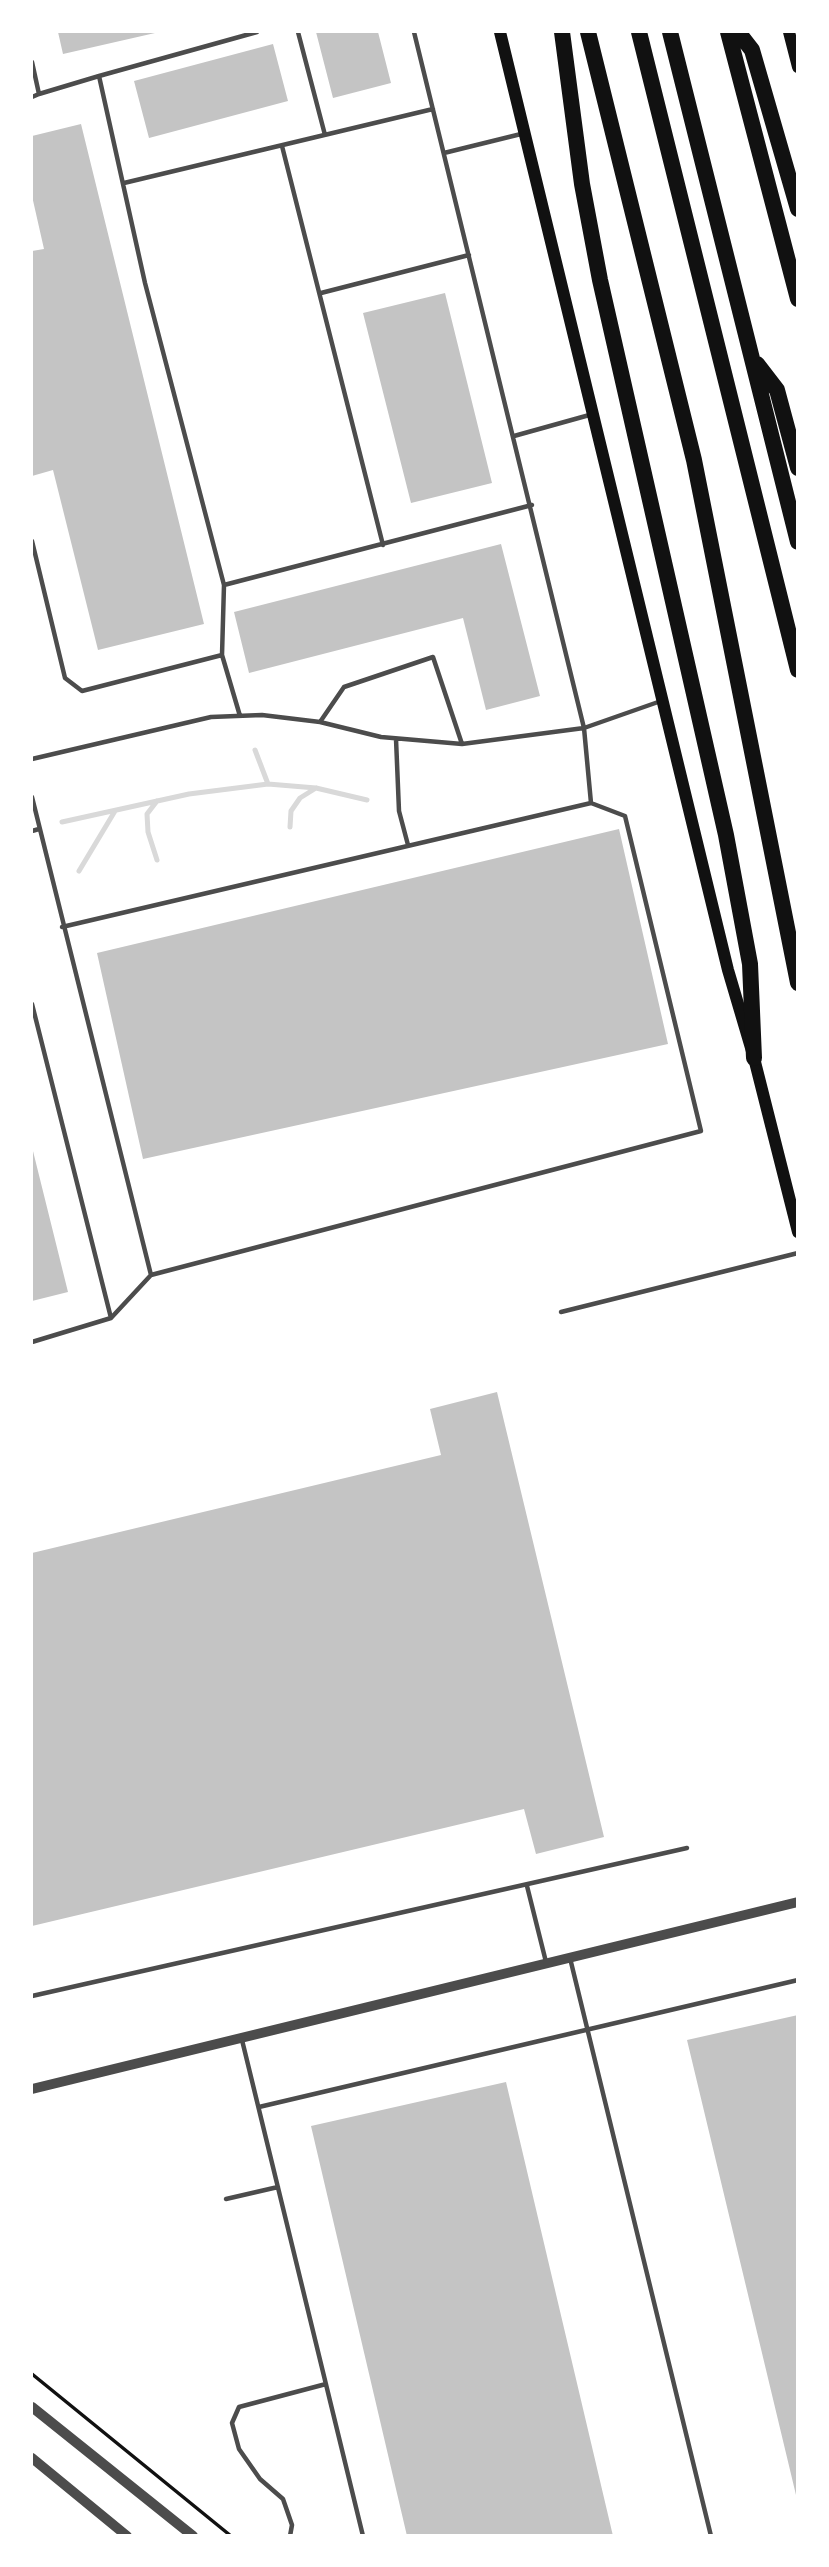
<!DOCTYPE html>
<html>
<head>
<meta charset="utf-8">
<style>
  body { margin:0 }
  #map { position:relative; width:829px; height:2567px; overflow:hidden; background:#fff; font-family:Cabin,sans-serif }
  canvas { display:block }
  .frame { position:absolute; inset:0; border:33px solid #fff; pointer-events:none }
</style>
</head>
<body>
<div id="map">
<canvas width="829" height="2567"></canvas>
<div class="frame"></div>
</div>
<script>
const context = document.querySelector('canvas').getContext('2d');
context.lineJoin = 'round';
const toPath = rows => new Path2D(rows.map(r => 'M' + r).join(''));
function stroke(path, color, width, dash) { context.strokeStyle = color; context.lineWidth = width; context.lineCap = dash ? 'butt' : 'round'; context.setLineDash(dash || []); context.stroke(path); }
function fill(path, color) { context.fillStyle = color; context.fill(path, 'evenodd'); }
const stream = toPath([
  [255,750,268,784],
  [157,801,147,814,148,832,157,860],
  [62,822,189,794,268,784,316,788,367,800],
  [290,827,291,811,300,798,316,788],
  [79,871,115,811]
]);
const building = toPath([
  [58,32,155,32,155,33,63,54],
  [316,32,378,32,391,83,333,98],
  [273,44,288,101,149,138,134,81],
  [81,124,204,624,98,650,53,470,32,476,32,251,44,249,32,196,32,136],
  [445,293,492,483,411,503,363,313],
  [501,544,540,696,486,710,463,618,249,673,234,612],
  [619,829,668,1044,143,1159,97,953],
  [32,1147,68,1292,32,1301],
  [497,1392,604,1837,536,1854,524,1809,32,1926,32,1553,441,1455,430,1409],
  [798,2015,798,2495,796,2495,687,2040],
  [506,2082,613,2536,407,2536,311,2126]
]);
const path = toPath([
  [32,2374,231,2536]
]);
const service = toPath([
  [298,32,325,135],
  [32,62,39,94,32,97],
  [99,76,257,32],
  [39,94,99,76,145,283,224,585,222,655,240,716],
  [282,146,383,545],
  [444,153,521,134],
  [124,183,433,109],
  [321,293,469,255],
  [514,436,593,414],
  [32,541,65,678,82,691,222,655],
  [224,585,532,505],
  [320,722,344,687,433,657,462,744],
  [396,739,399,811,408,845],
  [32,759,211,717,262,715,320,722,381,737,462,744,584,728,661,701],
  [32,797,151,1275,111,1318,32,1342],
  [32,831,39,829],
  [62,927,591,803,584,728,414,32],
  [32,1004,111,1318],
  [151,1275,701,1131,625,816,591,803],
  [561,1312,798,1253],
  [527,1886,546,1962],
  [570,1958,711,2536],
  [32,1996,687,1848],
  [242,2040,363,2536],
  [259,2107,798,1980],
  [226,2199,278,2187],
  [290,2536,292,2525,283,2499,260,2479,239,2449,232,2423,239,2407,326,2384]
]);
const tertiary = toPath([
  [32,2089,798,1902],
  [32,2407,193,2536],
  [32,2458,127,2536]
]);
const secondary = toPath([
  [500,32,728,970,754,1058,798,1232],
  [789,32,798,67]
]);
const motorway = toPath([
  [562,32,582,184,600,280,726,835,750,964,754,1058],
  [588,32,694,460,798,983],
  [639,32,798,670],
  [670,32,798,542],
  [728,32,798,299],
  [738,32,752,50,798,209],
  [757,364,777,390,798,468]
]);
stroke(stream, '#d9d9d9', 5);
fill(building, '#c4c4c4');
stroke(path, '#111', 3.5);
stroke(service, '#4c4c4c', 4.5);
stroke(tertiary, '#4c4c4c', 10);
stroke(secondary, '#111', 12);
stroke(motorway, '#111', 16);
</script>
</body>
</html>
